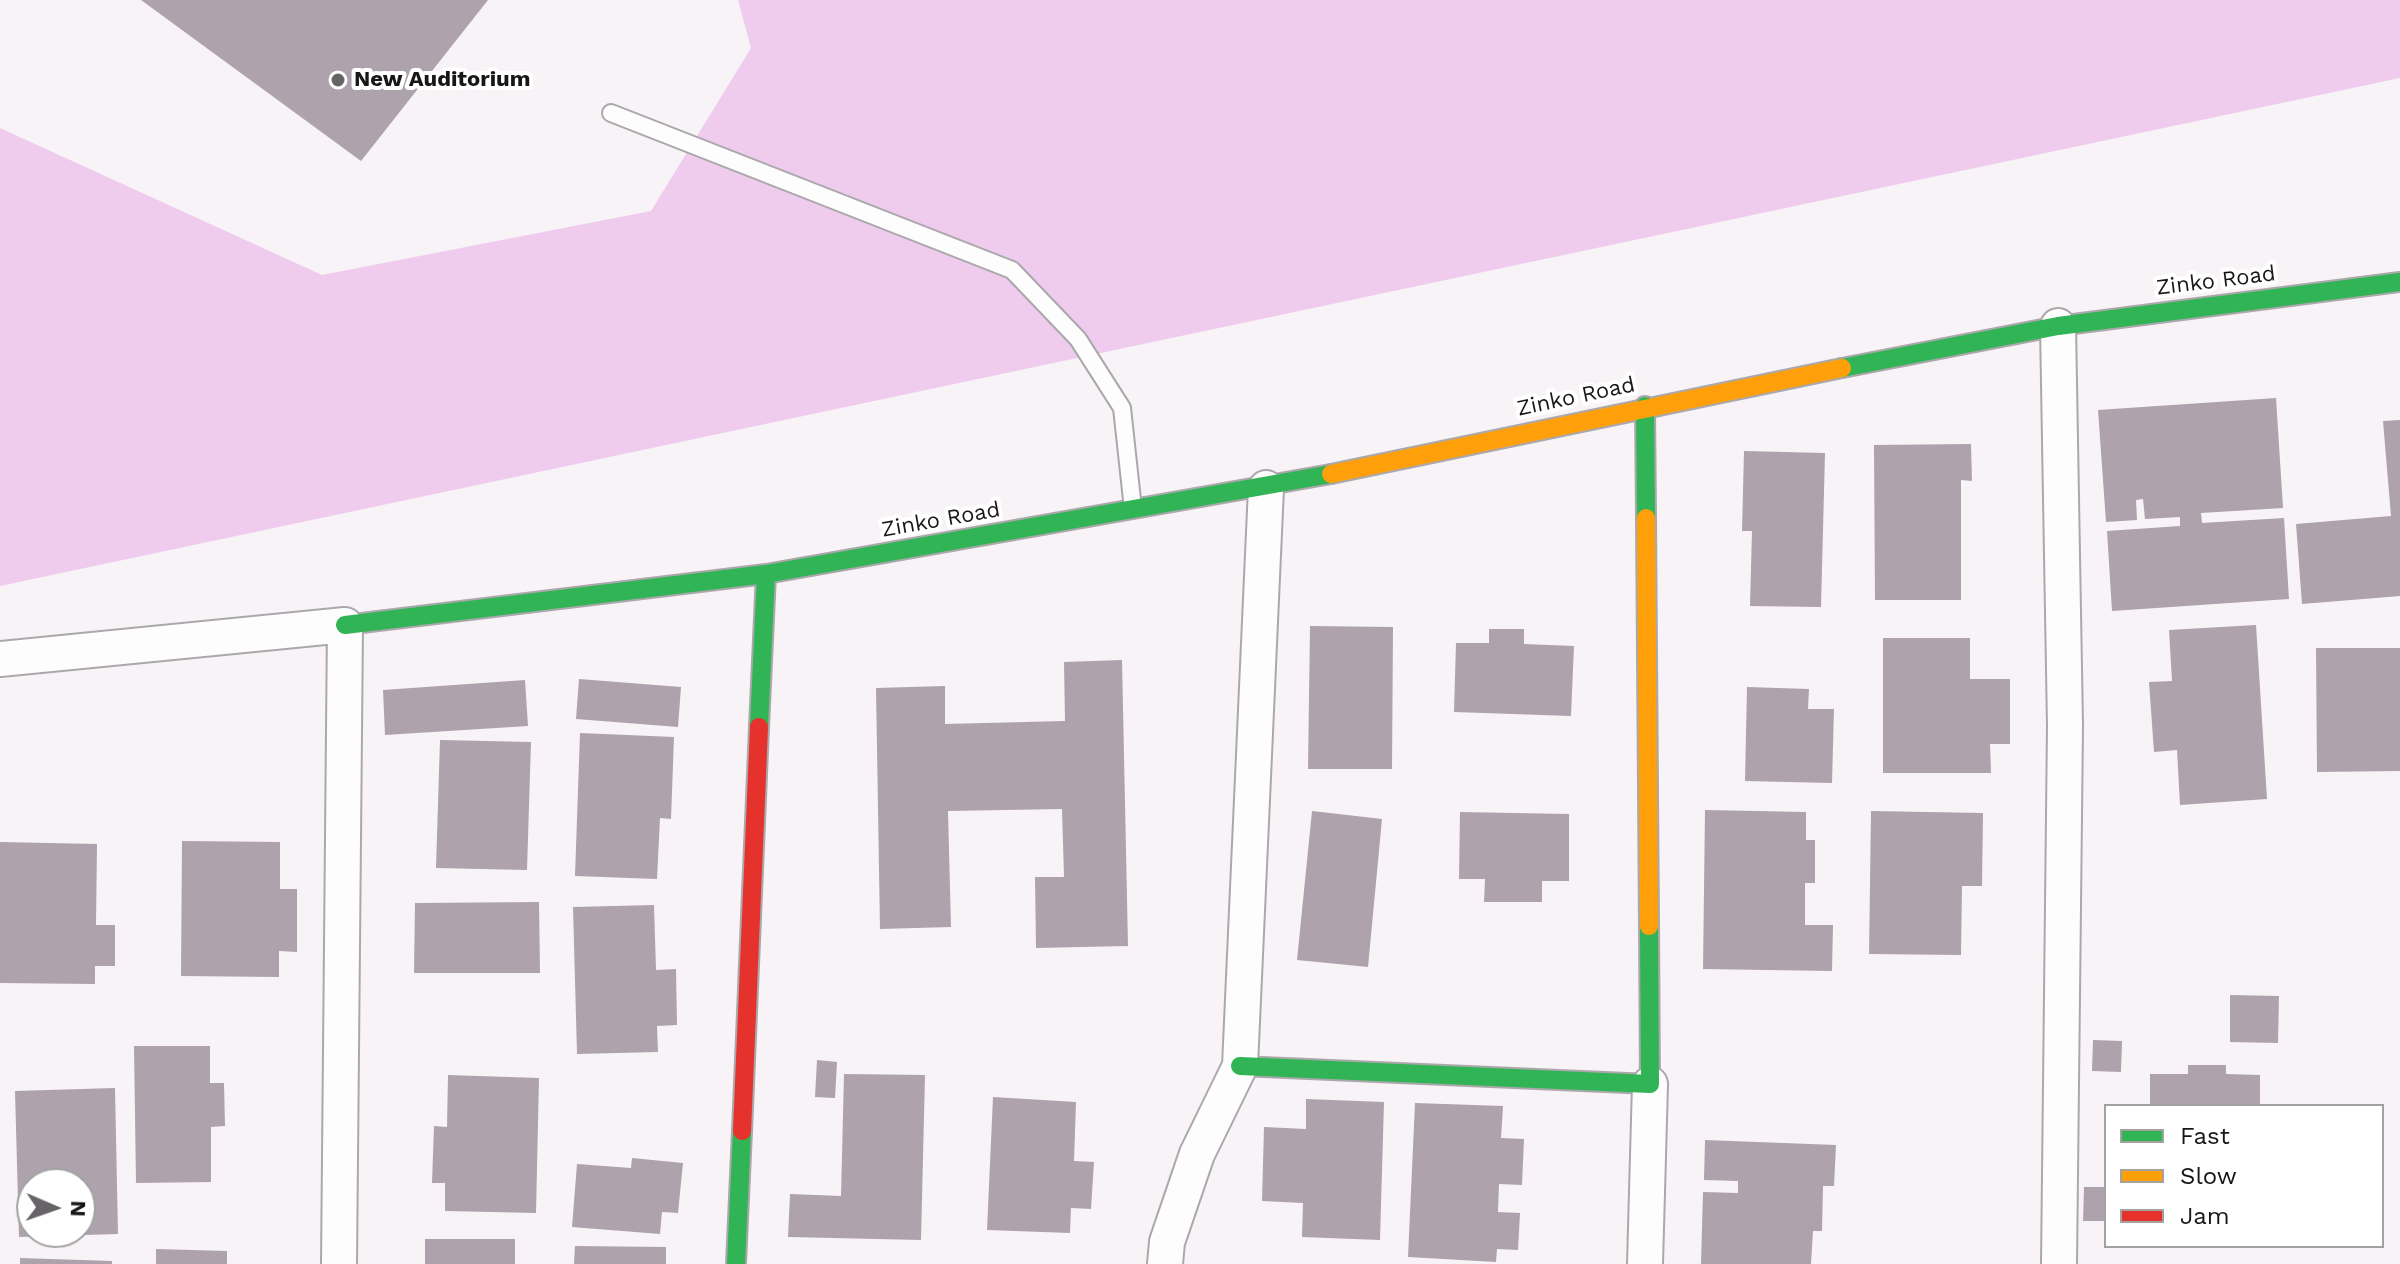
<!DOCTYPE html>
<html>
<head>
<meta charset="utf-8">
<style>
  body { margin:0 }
  #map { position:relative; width:2400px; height:1264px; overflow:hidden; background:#f8f3f7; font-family:"Work Sans",sans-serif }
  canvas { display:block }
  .legend { position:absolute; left:2104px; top:1104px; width:280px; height:144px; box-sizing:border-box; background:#fff; border:2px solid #a3a2a3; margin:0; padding:10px 14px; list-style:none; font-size:24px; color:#191619 }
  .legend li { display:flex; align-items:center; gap:16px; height:40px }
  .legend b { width:40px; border:2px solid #a3a2a3 }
  .north { position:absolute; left:16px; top:1168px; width:80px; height:80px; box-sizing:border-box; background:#fff; border:2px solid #a3a2a3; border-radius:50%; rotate:92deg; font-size:22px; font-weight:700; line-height:32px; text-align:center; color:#191619 }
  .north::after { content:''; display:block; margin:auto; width:28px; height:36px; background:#676367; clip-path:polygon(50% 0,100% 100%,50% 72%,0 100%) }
</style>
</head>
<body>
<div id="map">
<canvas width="2400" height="1264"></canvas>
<ul class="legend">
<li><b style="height:10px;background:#30b455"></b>Fast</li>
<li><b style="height:10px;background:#ff9f0a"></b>Slow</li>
<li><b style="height:10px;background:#e5322d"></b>Jam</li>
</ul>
<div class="north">N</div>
</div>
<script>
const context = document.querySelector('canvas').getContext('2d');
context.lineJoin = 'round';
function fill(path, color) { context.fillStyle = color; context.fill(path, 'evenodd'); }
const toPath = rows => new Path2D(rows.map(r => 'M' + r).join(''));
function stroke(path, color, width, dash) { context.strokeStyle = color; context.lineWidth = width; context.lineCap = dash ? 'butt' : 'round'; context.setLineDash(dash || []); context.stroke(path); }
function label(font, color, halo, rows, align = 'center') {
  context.font = font + ' "Work Sans",sans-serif'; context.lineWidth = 8; context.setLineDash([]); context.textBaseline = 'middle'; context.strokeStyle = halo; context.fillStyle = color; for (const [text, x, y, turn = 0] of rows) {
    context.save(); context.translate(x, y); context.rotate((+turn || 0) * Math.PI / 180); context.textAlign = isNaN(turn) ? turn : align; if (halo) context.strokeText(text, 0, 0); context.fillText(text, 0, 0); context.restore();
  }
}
const forest = toPath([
  [738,0,2400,0,2400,78,0,586,0,128,322,275,651,211,751,48]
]);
const building = toPath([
  [141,0,488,0,361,161],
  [2276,398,2283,508,2201,513,2202,523,2284,518,2289,599,2112,611,2107,531,2180,526,2180,517,2145,519,2143,499,2136,500,2137,520,2106,522,2098,410],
  [2400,420,2400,596,2302,604,2296,524,2391,516,2383,421],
  [1971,444,1972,481,1961,480,1961,600,1875,600,1874,445],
  [1744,451,1825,453,1821,607,1750,606,1752,531,1742,531],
  [2256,625,2267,799,2180,805,2177,750,2154,752,2149,682,2172,681,2169,630],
  [1310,626,1393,627,1392,769,1308,769],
  [1489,629,1524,629,1524,644,1574,646,1571,716,1454,712,1456,643,1489,643],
  [1883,638,1970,638,1970,679,2010,679,2010,744,1990,744,1991,773,1883,773],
  [2316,648,2400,648,2400,771,2317,772],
  [1122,660,1128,946,1036,948,1035,877,1064,877,1062,809,948,811,951,927,880,929,876,688,945,686,945,724,1065,721,1064,662],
  [579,679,681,687,678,727,576,719],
  [525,680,528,726,385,735,383,690],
  [1747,687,1809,689,1808,709,1834,709,1832,783,1745,781],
  [580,733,674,737,671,819,660,818,657,879,575,876],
  [440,740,531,742,527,870,436,868],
  [1705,810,1806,812,1806,840,1815,840,1815,883,1805,883,1805,925,1833,925,1832,971,1703,969],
  [1312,811,1382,819,1368,967,1297,960],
  [1871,811,1983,813,1982,886,1962,886,1961,955,1869,954],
  [1460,812,1569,814,1569,881,1542,881,1542,902,1484,902,1485,879,1459,879],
  [182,841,280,842,280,889,297,889,297,952,279,951,279,977,181,976],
  [0,842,97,844,96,925,115,925,115,966,95,966,95,984,0,983],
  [539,902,540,973,414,973,415,903],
  [654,905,656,970,676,969,677,1025,657,1026,658,1052,577,1054,573,907],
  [2230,995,2279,996,2278,1043,2230,1042],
  [2093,1040,2122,1041,2121,1072,2092,1071],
  [134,1046,210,1046,210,1083,224,1083,225,1126,211,1127,211,1182,136,1183],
  [817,1060,837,1062,835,1098,815,1097],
  [2188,1065,2226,1065,2226,1074,2260,1075,2260,1106,2150,1106,2150,1074,2188,1074],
  [844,1074,925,1075,921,1240,788,1237,790,1194,841,1196],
  [448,1075,539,1078,536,1213,445,1211,445,1183,432,1183,434,1126,447,1127],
  [115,1088,118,1234,19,1237,15,1091],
  [32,1184,80,1184,80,1232,32,1232],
  [993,1097,1076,1102,1074,1161,1094,1162,1091,1209,1071,1208,1070,1233,987,1230],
  [1306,1099,1384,1102,1380,1240,1302,1237,1303,1203,1262,1201,1264,1127,1306,1129],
  [1415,1103,1503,1106,1501,1138,1524,1139,1522,1185,1499,1184,1498,1212,1520,1213,1518,1250,1497,1249,1496,1262,1408,1257],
  [1705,1140,1836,1145,1834,1186,1823,1186,1822,1231,1813,1231,1811,1264,1701,1264,1703,1192,1738,1193,1738,1181,1704,1180],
  [632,1158,683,1163,678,1213,662,1212,660,1234,572,1227,577,1164,631,1168],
  [2084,1187,2106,1187,2106,1221,2083,1221],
  [425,1239,515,1239,515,1264,425,1264],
  [575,1246,666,1247,666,1264,574,1264],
  [156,1249,227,1251,227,1264,156,1264],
  [20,1258,112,1261,112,1264,20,1264]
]);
const lane = toPath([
  [611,113,1012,270,1078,339,1122,408,1133,509]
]);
const street = toPath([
  [2058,326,2065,726,2059,1264],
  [0,659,345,625,339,1264],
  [1165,1264,1167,1242,1197,1154,1240,1066,1266,488],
  [1645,1264,1650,1084]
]);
const fast = toPath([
  [1842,368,2058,326,2400,282],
  [1645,406,1646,518],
  [766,574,1331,474],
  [345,625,766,574,759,727],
  [1240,1066,1650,1084,1649,926],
  [736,1264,742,1131]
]);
const slow = toPath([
  [1331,474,1842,368],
  [1646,518,1649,926]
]);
const jam = toPath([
  [742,1131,759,727]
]);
const markers = [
  [338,80,8,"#676367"]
];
const poiNames = [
  ["New Auditorium",354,80]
];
const streetNames = [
  ["Zinko Road",2216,281,-7],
  ["Zinko Road",1576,397,-12],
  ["Zinko Road",941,520,-10]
];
fill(forest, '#efcced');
fill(building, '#aea2ad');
stroke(lane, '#aba8ab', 20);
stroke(street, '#aba8ab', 38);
stroke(fast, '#aba8ab', 22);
stroke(slow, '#aba8ab', 22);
stroke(jam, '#aba8ab', 22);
stroke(lane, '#fefdfe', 16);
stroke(street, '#fefdfe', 34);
stroke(fast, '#30b455', 18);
stroke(slow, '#ff9f0a', 18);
stroke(jam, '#e5322d', 18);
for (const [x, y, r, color] of markers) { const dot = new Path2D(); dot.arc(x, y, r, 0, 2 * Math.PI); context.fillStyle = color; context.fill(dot); stroke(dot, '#fff', 3); }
label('bold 22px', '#191619', '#fff', poiNames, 'left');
label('22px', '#191619', '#fff', streetNames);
</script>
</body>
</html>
